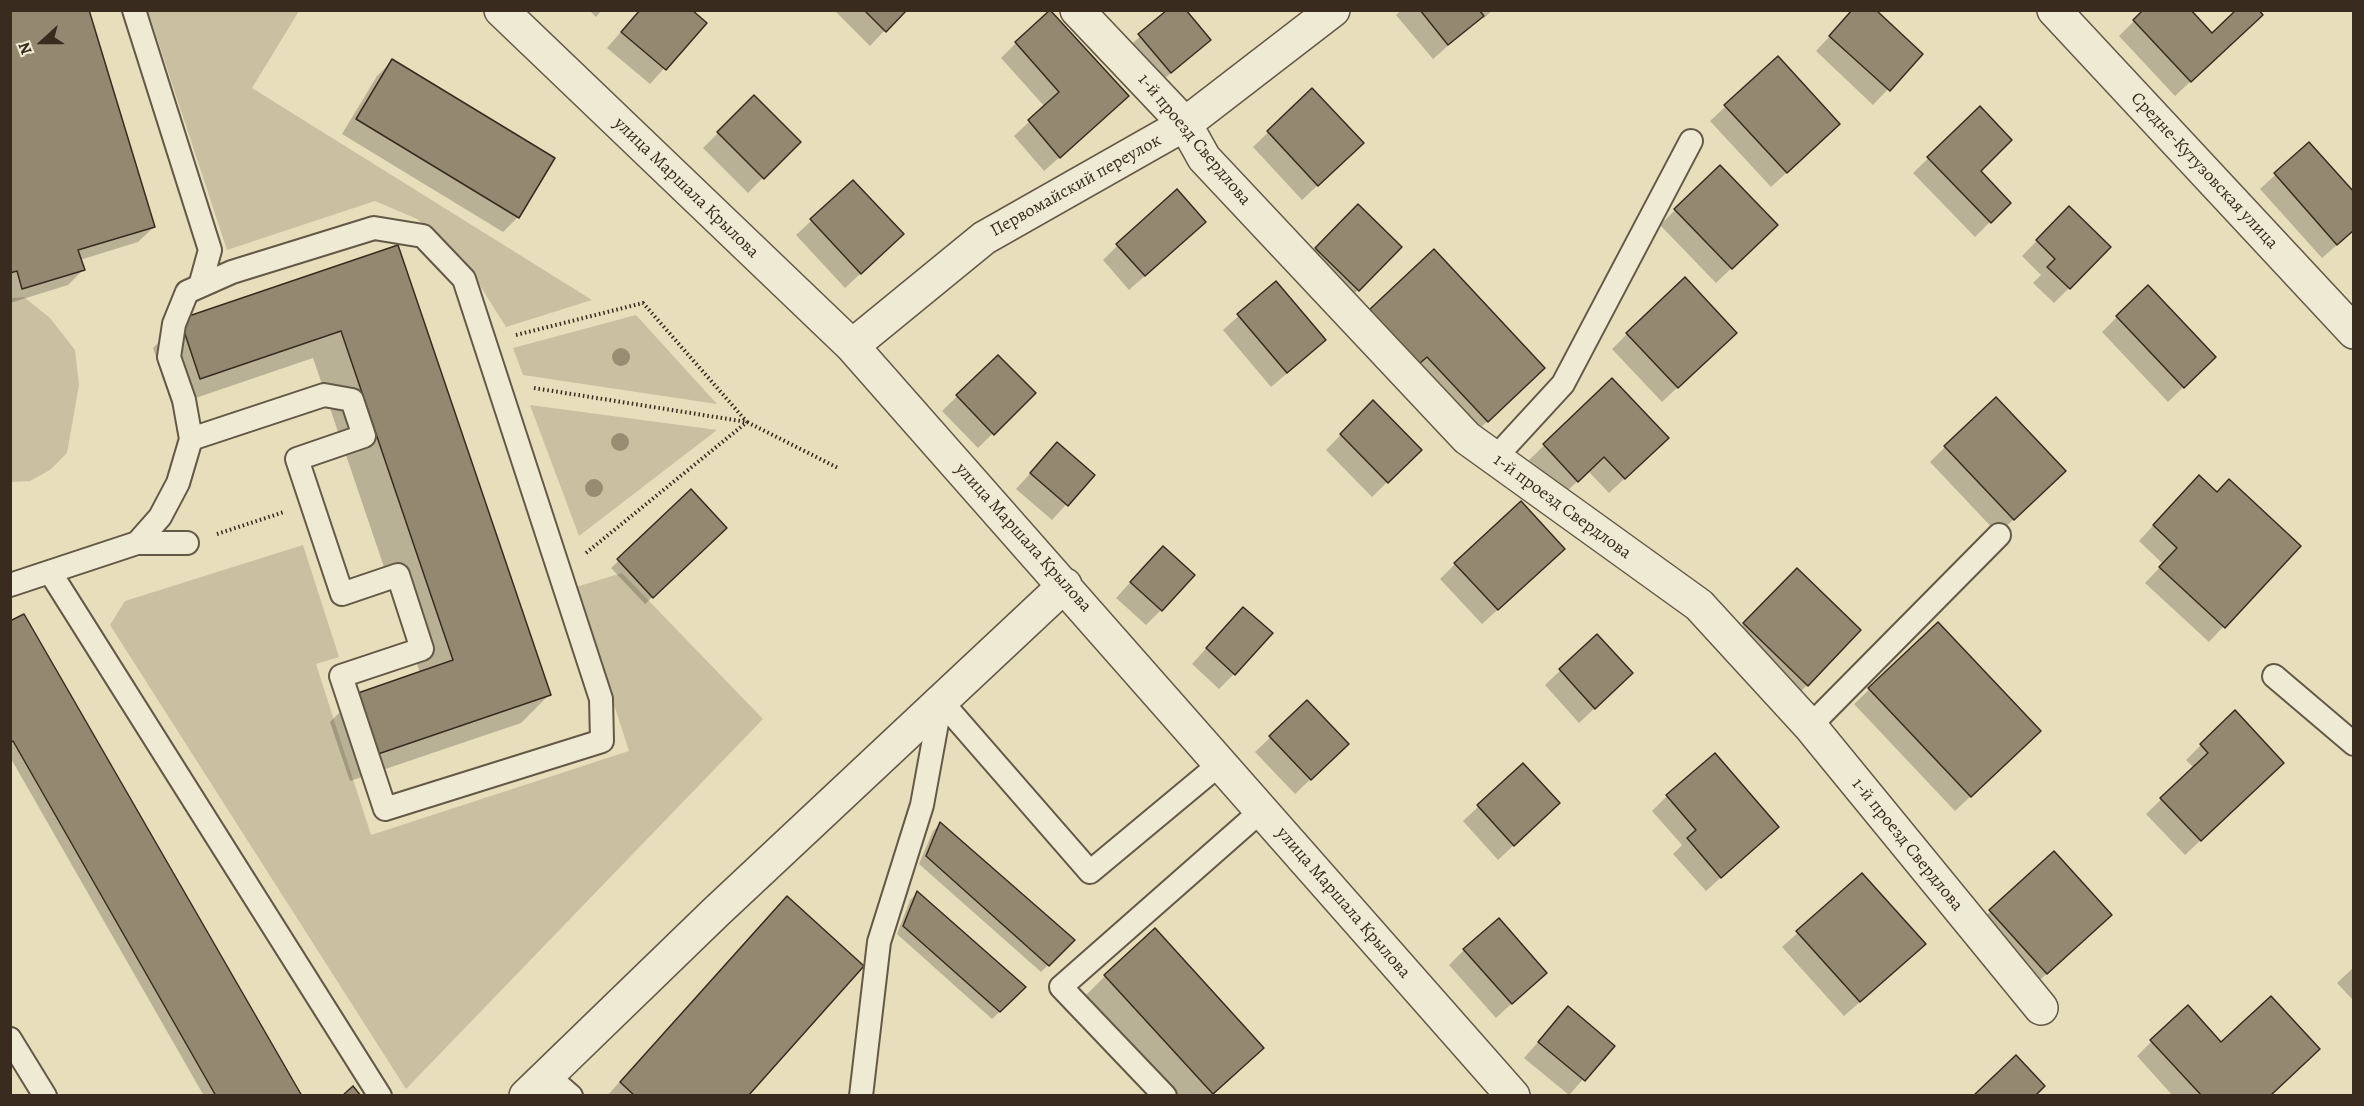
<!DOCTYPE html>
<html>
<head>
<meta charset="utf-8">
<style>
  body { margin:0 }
  #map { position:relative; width:2364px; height:1106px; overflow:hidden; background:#e7debc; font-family:Alegreya,serif }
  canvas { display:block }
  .frame { position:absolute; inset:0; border:12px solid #392c1e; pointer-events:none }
  .north { position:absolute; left:12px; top:12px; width:60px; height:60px; -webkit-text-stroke:4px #efead3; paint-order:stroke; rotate:249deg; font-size:16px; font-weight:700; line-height:24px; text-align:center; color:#392c1e }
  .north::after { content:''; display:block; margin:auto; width:21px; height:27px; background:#392c1e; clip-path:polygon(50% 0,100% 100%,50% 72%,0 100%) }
</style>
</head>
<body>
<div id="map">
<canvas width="2364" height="1106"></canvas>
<div class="frame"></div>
<div class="north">N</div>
</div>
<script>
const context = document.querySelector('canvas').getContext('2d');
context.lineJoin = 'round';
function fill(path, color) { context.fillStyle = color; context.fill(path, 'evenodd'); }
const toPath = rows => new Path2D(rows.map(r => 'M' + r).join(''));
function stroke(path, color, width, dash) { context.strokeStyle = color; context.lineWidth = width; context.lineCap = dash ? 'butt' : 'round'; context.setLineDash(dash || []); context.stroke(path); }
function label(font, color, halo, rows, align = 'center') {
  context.font = font + ' Alegreya,serif'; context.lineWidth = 4.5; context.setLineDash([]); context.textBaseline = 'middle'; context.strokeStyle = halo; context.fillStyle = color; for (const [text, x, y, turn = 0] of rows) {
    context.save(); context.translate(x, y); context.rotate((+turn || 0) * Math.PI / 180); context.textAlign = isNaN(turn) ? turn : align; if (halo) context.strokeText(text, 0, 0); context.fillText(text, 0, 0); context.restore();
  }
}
const green = toPath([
  [148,11,299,11,252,88,592,300,506,327,464,260,417,219,375,201,227,250],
  [24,297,50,318,75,350,79,385,67,453,50,470,30,481,11,482,11,298],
  [636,315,717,404,523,375,513,348],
  [530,405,717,430,579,536],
  [303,545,339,657,316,664,371,835,629,751,576,587,622,573,763,719,406,1089,110,625,125,601]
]);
const shadow = toPath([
  [10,10,154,227,138,242,80,260,83,270,68,285,10,303],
  [589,10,602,10,596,17],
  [640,10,690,10,705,23,650,84,607,48],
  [834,10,904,10,870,46],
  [1169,10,1209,40,1155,87,1124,51],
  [1401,10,1493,10,1484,18,1482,16,1433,59,1396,15],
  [1854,10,1921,54,1873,105,1816,51],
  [2134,21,2212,35,2246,30,2175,96,2119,36],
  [1016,43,1112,111,1044,171,1014,136,1045,107,1001,58],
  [1778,58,1823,139,1771,187,1710,121],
  [392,61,518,217,503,232,342,134,377,76],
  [1312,90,1347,158,1302,200,1253,147],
  [754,97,798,142,748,193,703,148],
  [1980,108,1979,171,2009,203,1975,237,1913,173],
  [2309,144,2354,230,2322,258,2260,189],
  [853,182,887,249,845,288,796,235],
  [1358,206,1400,247,1343,305,1301,264],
  [1675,210,1761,240,1716,283,1660,225],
  [2054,223,2069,288,2054,303,2033,283,2041,275,2022,256],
  [1189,237,1129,290,1103,260,1118,245],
  [397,247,549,695,521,723,350,781,330,722,358,694,420,673,313,358,172,406,153,348,181,320],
  [364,708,382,760,379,761],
  [1275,283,1309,355,1271,387,1223,330],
  [2117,317,2199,372,2168,402,2102,332],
  [1355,326,1528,383,1472,436],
  [1627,334,1720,348,1662,402,1612,349],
  [998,357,1034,393,978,448,942,411],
  [1612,380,1652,453,1609,493,1588,471,1562,496,1529,460],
  [1373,402,1420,450,1372,497,1326,450],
  [1057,444,1093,475,1052,520,1016,489],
  [1945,447,2049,486,1998,534,1930,462],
  [691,491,725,528,645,604,611,568],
  [2184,492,2216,493,2299,546,2209,642,2145,583,2163,564,2139,541],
  [1148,563,1161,610,1146,625,1116,598],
  [1455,564,1548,564,1482,624,1440,579],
  [1797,570,1807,685,1792,700,1729,639],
  [10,623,301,1096,204,1096,10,757],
  [1228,624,1234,674,1219,689,1192,664],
  [1938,624,2024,746,1955,811,1854,704],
  [1597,636,1616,688,1579,723,1545,685],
  [1307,702,1332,759,1295,794,1255,752],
  [2201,745,2267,778,2185,855,2146,814,2194,768,2186,760],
  [1523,765,1543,818,1498,860,1463,821],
  [1667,796,1777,827,1706,891,1673,854,1682,845,1652,811],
  [940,824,1073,940,1041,972,919,864,933,831],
  [2054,853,2095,930,2031,988,1975,926],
  [1862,875,1909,959,1844,1016,1782,947],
  [917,893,1024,988,992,1019,897,934,910,900],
  [787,898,746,1096,607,1096,759,926],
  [1464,950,1545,973,1496,1018,1449,965],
  [2354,967,2354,1001,2337,983],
  [1105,976,1240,1070,1212,1096,1172,1096,1083,998],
  [1568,1008,1613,1046,1569,1095,1524,1058],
  [2152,1041,2269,1096,2173,1096,2137,1056]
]);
const building = toPath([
  [10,10,89,10,155,227,78,250,85,270,22,289,17,271,10,273,10,10],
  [640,10,692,10,707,23,666,70,621,32,640,10],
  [864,10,907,10,886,32,864,10],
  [1050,10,1129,96,1060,158,1028,120,1059,92,1015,42,1050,10],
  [1167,10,1186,10,1211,40,1171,73,1138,34,1167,10],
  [1420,10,1479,10,1484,16,1448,45,1420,10],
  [1852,10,1876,10,1923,54,1890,91,1829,36,1852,10],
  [2143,10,2191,10,2212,33,2236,10,2259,10,2263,15,2191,82,2133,20,2143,10],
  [1778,56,1840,124,1787,173,1724,105,1778,56],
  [392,59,555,158,519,218,356,119,392,59],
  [1312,88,1364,143,1318,186,1267,131,1312,88],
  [754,95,801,142,764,179,717,132,754,95],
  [1980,106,2012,140,1981,171,2011,203,1991,223,1927,157,1980,106],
  [2309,142,2354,192,2354,230,2337,245,2274,173,2309,142],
  [1720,165,1778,225,1732,269,1674,209,1720,165],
  [853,180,904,234,861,274,810,219,853,180],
  [1177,189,1206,222,1145,276,1116,244,1177,189],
  [1358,204,1402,247,1359,291,1315,248,1358,204],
  [2069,206,2111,247,2070,289,2047,267,2055,259,2036,240,2069,206],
  [398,245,551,695,378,754,358,693,453,660,341,331,200,379,180,319,398,245],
  [1434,249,1545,368,1488,422,1427,357,1419,364,1369,310,1434,249],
  [1685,277,1737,333,1678,388,1626,333,1685,277],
  [1276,281,1326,340,1287,373,1237,314,1276,281],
  [2148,285,2216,357,2184,388,2116,316,2148,285],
  [998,355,1036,393,994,435,956,395,998,355],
  [1612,378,1669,438,1625,479,1604,457,1578,482,1543,444,1612,378],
  [1996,397,2066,471,2014,520,1944,446,1996,397],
  [1373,400,1422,450,1388,483,1340,434,1373,400],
  [1057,442,1095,475,1068,506,1030,473,1057,442],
  [2199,475,2217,492,2229,479,2301,546,2225,628,2159,567,2177,548,2153,525,2199,475],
  [691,489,727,528,653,598,617,559,691,489],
  [1521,501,1565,549,1498,610,1454,563,1521,501],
  [1163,546,1195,575,1162,611,1130,582,1163,546],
  [1797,568,1861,630,1808,686,1743,623,1797,568],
  [1243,607,1273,633,1235,675,1206,648,1243,607],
  [24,614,302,1096,216,1096,13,741,10,743,10,621,24,614],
  [1938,622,2041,731,1971,797,1868,688,1938,622],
  [1597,634,1633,673,1595,709,1559,669,1597,634],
  [1307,700,1349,744,1311,780,1269,736,1307,700],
  [2235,710,2284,763,2201,841,2160,798,2208,753,2200,744,2235,710],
  [1715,753,1779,827,1721,878,1687,838,1696,830,1666,795,1715,753],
  [1523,763,1560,803,1514,846,1477,805,1523,763],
  [940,822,1075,940,1049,966,926,856,940,822],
  [2054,851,2112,915,2047,974,1989,910,2054,851],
  [1862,873,1926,944,1860,1002,1796,931,1862,873],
  [917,891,1026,987,1000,1012,903,926,917,891],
  [787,896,864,966,748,1096,635,1096,620,1082,787,896],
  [1499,918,1547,973,1512,1004,1463,949,1499,918],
  [1155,928,1264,1048,1213,1094,1104,975,1155,928],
  [2271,996,2320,1049,2270,1096,2202,1096,2150,1040,2188,1005,2221,1042,2271,996],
  [1568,1006,1615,1046,1585,1081,1538,1042,1568,1006],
  [2016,1055,2045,1086,2035,1096,1973,1096,2016,1055],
  [353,1086,361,1096,342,1096,353,1086]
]);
const path = toPath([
  [516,335,643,303,747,422,586,553],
  [534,388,747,422,838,468],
  [217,534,284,512]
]);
const service = toPath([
  [134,10,210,250,200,286],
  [1494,459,1563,384,1691,141],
  [137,543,160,517,178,483,191,439,184,400,169,357,174,324,187,292,232,272,374,228,423,236,464,279,601,699,602,741,385,809,341,676,422,649,398,575,342,594,297,459,364,436,352,400,324,395,191,439],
  [50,572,380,1096],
  [10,585,137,543,187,543],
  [2274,676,2354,744],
  [941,701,1090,872,1221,763],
  [1810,726,1999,535],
  [10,1039,45,1096],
  [547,1075,571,1096],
  [861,1096,879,942,922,805,941,701],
  [1165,1096,1061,987,1262,810]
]);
const minor = toPath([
  [501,10,852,346,1513,1096],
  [1077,10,1185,124,1204,158,1467,438,1699,605,1810,726,2041,1008],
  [2054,10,2354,332],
  [852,346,984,238,1185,124,1333,10],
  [526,1096,716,912,1065,585]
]);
const trees = [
  [621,357],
  [620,442],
  [594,488]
];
const streetNames = [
  ["1-й проезд Свердлова",1194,140,50],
  ["Средне-Кутузовская улица",2204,171,47],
  ["Первомайский переулок",1076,186,-29],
  ["улица Маршала Крылова",686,188,44],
  ["1-й проезд Свердлова",1562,507,36],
  ["улица Маршала Крылова",1023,538,48],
  ["1-й проезд Свердлова",1907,845,51],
  ["улица Маршала Крылова",1343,903,49]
];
fill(green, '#c9c0a1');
fill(shadow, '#0003');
fill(building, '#938970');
stroke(building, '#392c1e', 1.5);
stroke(service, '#645846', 26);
stroke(minor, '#645846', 36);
stroke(path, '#392c1e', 4, [1.5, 3]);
stroke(service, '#efead3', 22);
stroke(minor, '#efead3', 33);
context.fillStyle = '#978d73';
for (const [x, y] of trees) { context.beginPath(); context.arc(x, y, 9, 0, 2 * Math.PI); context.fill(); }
label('18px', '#392c1e', '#efead3', streetNames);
</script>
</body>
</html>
